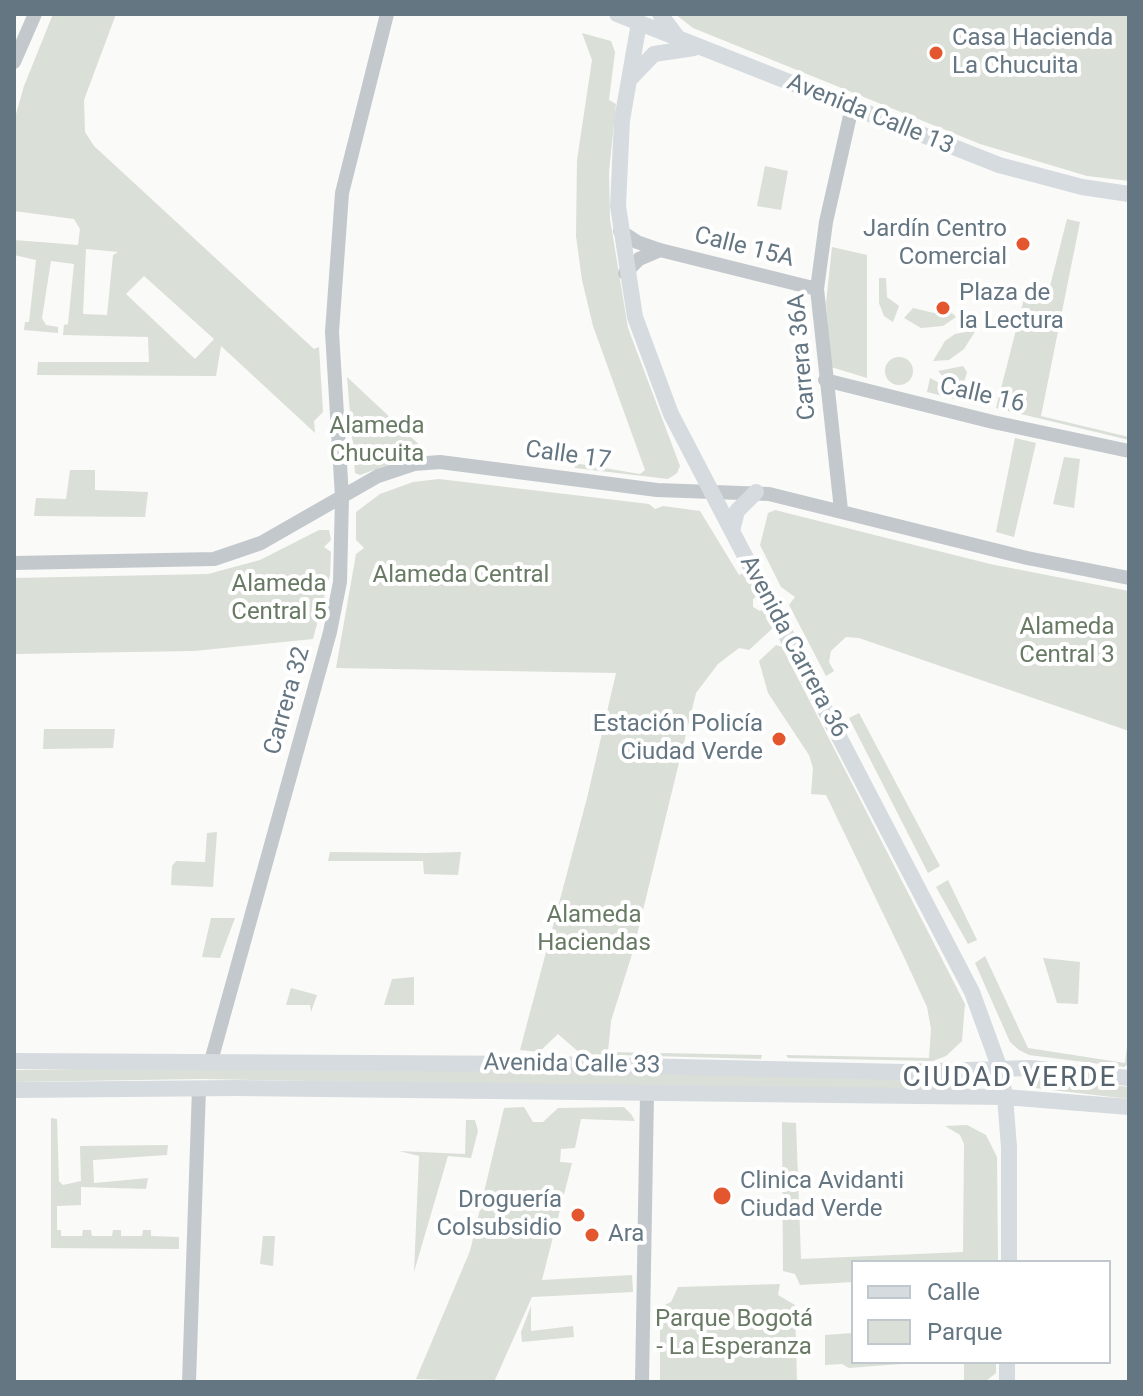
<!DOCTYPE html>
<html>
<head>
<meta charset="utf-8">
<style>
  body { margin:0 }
  #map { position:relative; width:1143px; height:1396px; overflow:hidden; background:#fafaf8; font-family:Roboto,sans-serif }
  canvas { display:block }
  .frame { position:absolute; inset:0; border:16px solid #657683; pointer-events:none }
  .legend { position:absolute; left:851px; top:1260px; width:260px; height:104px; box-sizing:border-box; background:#fff; border:2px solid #c1c8cd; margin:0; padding:10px 14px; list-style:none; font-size:24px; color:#657683 }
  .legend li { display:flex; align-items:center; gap:16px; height:40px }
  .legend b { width:40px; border:2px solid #c1c8cd }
</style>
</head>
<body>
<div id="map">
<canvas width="1143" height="1396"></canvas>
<div class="frame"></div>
<ul class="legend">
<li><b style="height:10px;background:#d6dbdf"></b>Calle</li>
<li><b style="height:22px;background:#dadfd7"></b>Parque</li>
</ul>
</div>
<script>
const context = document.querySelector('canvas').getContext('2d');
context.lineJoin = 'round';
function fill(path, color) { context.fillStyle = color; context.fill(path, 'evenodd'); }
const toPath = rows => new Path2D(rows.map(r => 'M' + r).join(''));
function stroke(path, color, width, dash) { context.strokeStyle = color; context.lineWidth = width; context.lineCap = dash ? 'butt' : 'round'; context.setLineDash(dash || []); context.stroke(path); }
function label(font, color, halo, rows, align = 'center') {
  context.font = font + ' Roboto,sans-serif'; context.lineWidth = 8; context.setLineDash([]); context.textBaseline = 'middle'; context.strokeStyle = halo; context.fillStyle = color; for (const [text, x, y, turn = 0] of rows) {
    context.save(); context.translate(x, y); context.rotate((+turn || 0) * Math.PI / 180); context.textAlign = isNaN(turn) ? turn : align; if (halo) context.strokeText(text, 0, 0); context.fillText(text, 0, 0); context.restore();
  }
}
const green = toPath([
  [53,14,116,14,84,100,85,132,94,146,314,349,319,347,323,412,314,421,315,433,221,346,216,376,37,375,38,362,149,362,148,337,63,335,64,325,68,324,74,264,51,261,42,318,46,325,58,327,58,333,24,330,25,322,29,322,36,260,14,255,14,240,78,245,80,229,74,219,14,211,14,121,24,86],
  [86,249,118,252,113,255,107,315,83,314],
  [144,276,214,339,195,359,126,294],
  [675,14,1129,14,1129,181,1087,176,980,144,693,28],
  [582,33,611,41,615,52,609,100,616,104,609,172,610,219,628,328,680,466,677,473,668,479,575,468,574,463,640,474,645,470,593,326,582,280,576,236,577,160,592,60],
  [765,166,788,171,781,210,757,206],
  [1067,219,1080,222,1041,416,1129,437,1129,440,996,408,1027,287,1046,292,1050,286],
  [832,247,867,255,867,378,831,367,826,303],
  [879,278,886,278,887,297,899,306,893,322,884,316,879,303],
  [945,306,956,317,943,326,921,328,904,318,913,308,934,313],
  [976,330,964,349,949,360,933,361,945,341,955,334],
  '885 371a14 14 0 1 1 28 0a14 14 0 1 1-28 0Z',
  [963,366,967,372,963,386,947,381,938,371],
  [347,377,426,451,360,475,355,473],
  [930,378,960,394,979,389,975,404,927,392],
  [1015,438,1036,443,1014,537,996,532],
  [1064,457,1080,459,1074,508,1053,504],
  [70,470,95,470,95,490,148,492,145,517,34,516,36,498,66,499],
  [439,479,649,504,655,509,663,506,700,511,739,575,746,572,759,595,753,599,753,607,760,611,765,608,774,627,749,650,739,648,718,664,696,693,633,951,611,1021,608,1052,762,1055,761,1059,581,1054,558,1034,539,1052,520,1050,587,798,616,673,336,668,356,554,364,548,356,540,356,512,380,494,413,482],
  [775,510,990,564,1129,591,1129,731,859,638,846,637,831,651,829,662,834,671,826,676,789,605,795,597,781,587,760,545,768,513],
  [319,530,329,530,331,540,324,547,331,552,330,575,313,639,194,651,14,654,14,578,208,574,260,560],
  [776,645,782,647,965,1004,962,1041,946,1056,933,1061,788,1058,786,1055,929,1058,931,1029,927,1007,904,957,826,795,811,794,813,768,809,755,768,693,759,661],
  [859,713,940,866,928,873,849,718],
  [44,729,115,729,113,748,43,749],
  [217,832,213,887,171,885,172,866,176,861,205,862,207,833],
  [330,852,424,853,461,852,458,875,424,874,423,861,328,861],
  [948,880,977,940,968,944,936,887],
  [211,918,235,918,220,958,202,957],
  [985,956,1028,1048,1125,1063,1129,1031,1129,1064,1124,1067,1029,1055,1019,1050,1010,1042,975,963],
  [1043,958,1080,962,1078,1004,1057,1003],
  [414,977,414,1005,384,1005,392,979],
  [291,988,317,995,311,1012,310,1005,286,1005],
  [201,1067,957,1078,958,1093,201,1079,14,1082,14,1070],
  [1034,1076,1129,1087,1129,1099,1035,1088],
  [524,1107,533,1122,543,1122,558,1108,624,1107,631,1114,635,1121,581,1119,575,1148,561,1149,560,1162,572,1163,542,1280,632,1275,633,1292,532,1297,494,1382,416,1379,470,1251,504,1108],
  [51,1118,57,1119,59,1181,63,1185,81,1181,80,1146,168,1145,167,1155,93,1160,94,1183,148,1178,146,1189,81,1187,81,1205,57,1206,57,1230,61,1230,61,1236,82,1236,83,1230,91,1230,92,1236,112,1236,113,1230,121,1230,121,1236,142,1236,143,1230,151,1230,151,1236,179,1237,179,1249,51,1248],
  [466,1120,475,1120,478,1131,471,1158,448,1156,414,1272,419,1156,399,1151,465,1154],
  [782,1122,796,1123,801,1259,963,1252,964,1144,960,1135,945,1126,967,1125,986,1135,997,1157,998,1262,853,1262,853,1282,800,1285,795,1274,783,1271],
  [263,1236,275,1236,273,1266,260,1264],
  [780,1284,778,1295,795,1305,797,1382,660,1382,660,1307,671,1302,678,1287],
  [531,1306,531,1331,573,1326,574,1337,522,1342,521,1332],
  [853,1333,853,1362,927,1362,849,1368,842,1364,825,1365,825,1335],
  [964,1362,996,1362,996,1373,986,1381,964,1382]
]);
const minor = toPath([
  [14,62,35,14],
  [620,231,637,242,660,250,817,289],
  [625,273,639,259,660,250],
  [825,380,993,422,1129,451],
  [841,510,817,289,826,222,852,107],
  [14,563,214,559,261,543,378,476,414,464,440,462,657,490,769,494,1027,558,1129,578],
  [211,1061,330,632,340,582,342,497,332,332,342,193,387,14],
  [189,1382,199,1088],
  [642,1382,647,1094]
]);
const major = toPath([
  [617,14,999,165,1082,187,1129,194],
  [660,14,678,38],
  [639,23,622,120,618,206,635,317,671,414,972,992,1000,1069,1005,1097,1009,1147,1009,1262],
  [629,80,654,54,694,48],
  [732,531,737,511,756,492],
  [14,1061,546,1064,903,1072,1030,1068,1129,1078],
  [14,1090,237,1088,1005,1097,1129,1107],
  [1007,1382,1007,1362]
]);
const markers = [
  [936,53,8,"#e4572e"],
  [1023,244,8,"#e4572e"],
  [943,308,8,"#e4572e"],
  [779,739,8,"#e4572e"],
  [722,1196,10,"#e4572e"],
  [578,1215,8,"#e4572e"],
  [592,1235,8,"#e4572e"]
];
const poiNames = [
  ["Casa Hacienda",952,39],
  ["La Chucuita",952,67],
  ["Jardín Centro",1007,230,"right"],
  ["Comercial",1007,258,"right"],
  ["Plaza de",959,294],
  ["la Lectura",959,322],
  ["Estación Policía",763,725,"right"],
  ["Ciudad Verde",763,753,"right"],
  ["Clinica Avidanti",740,1182],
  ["Ciudad Verde",740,1210],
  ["Droguería",562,1201,"right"],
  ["Colsubsidio",562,1229,"right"],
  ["Ara",608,1235]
];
const streetNames = [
  ["Avenida Calle 13",870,115,22],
  ["Calle 15A",744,248,14],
  ["Carrera 36A",803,357,-95],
  ["Calle 16",982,396,13],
  ["Calle 17",568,456,8],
  ["Avenida Carrera 36",793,647,62],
  ["Carrera 32",288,701,-74],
  ["Avenida Calle 33",572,1065,1]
];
const parkNames = [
  ["Alameda",377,427],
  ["Chucuita",377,455],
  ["Alameda Central",461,576],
  ["Alameda",279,585],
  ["Central 5",279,613],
  ["Alameda",1067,628],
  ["Central 3",1067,656],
  ["Alameda",594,916],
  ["Haciendas",594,944],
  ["Parque Bogotá",734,1320],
  ["- La Esperanza",734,1348]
];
const quarterNames = [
  ["CIUDAD VERDE",1010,1079]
];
fill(green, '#dadfd7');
stroke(minor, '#c3c8cc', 14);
stroke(major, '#d6dbdf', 16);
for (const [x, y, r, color] of markers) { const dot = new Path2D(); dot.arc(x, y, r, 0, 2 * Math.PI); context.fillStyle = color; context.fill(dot); stroke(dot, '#fff', 3); }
label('24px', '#657683', '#fff', poiNames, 'left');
label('24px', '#657683', '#fff', streetNames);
label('24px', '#687a64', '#fff', parkNames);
context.letterSpacing = '2px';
label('28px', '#57646e', '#fff', quarterNames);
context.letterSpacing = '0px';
</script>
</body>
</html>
